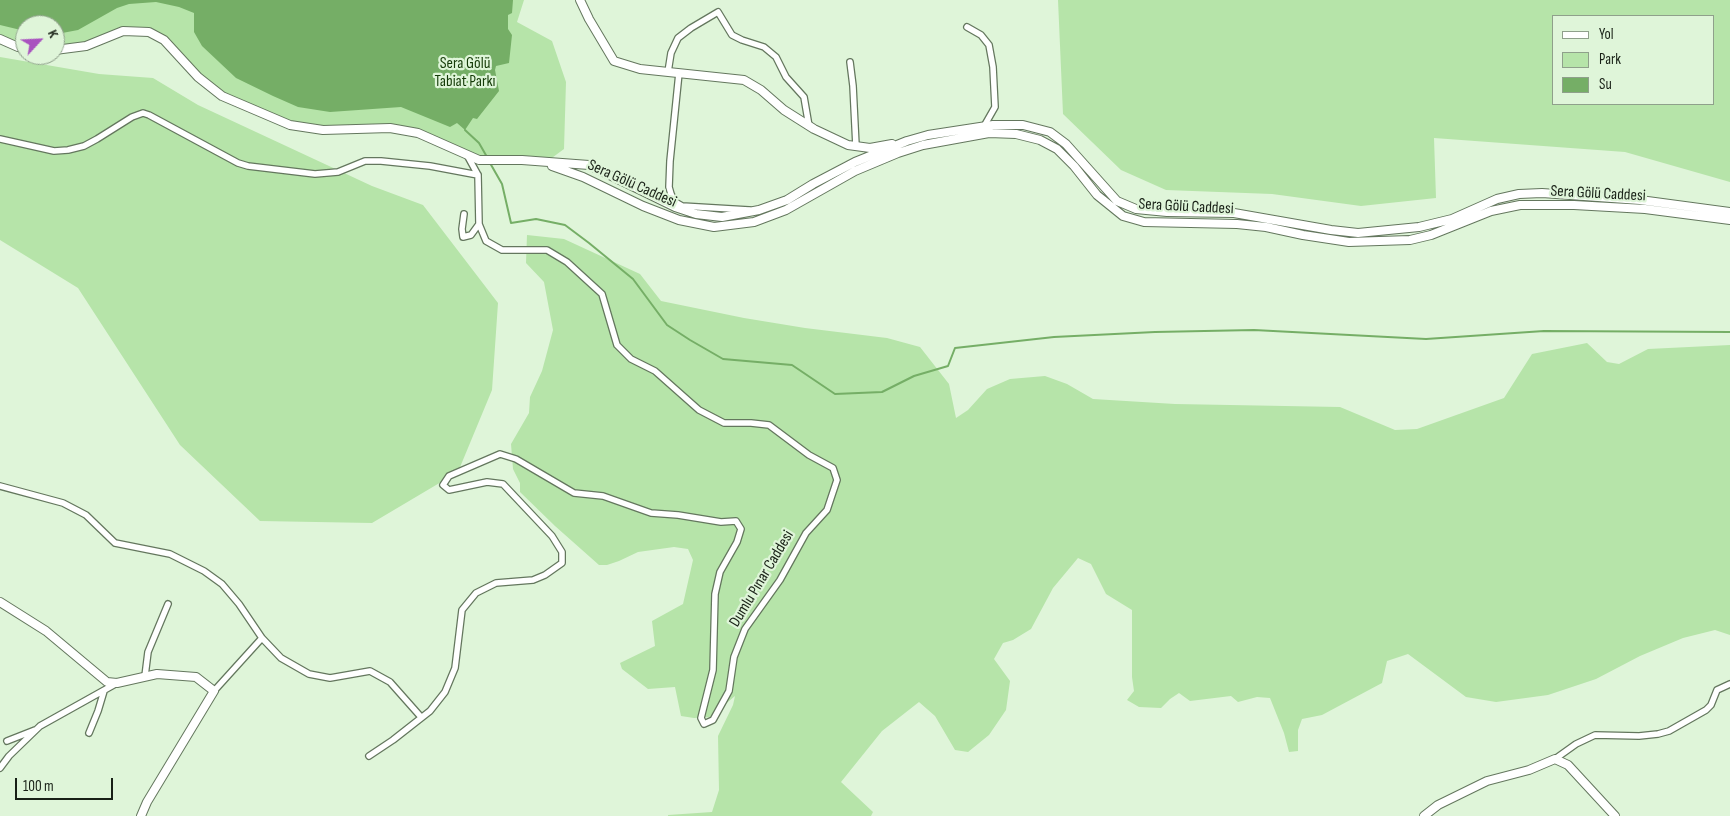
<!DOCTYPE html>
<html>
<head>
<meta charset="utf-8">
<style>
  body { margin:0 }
  #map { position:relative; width:1730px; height:816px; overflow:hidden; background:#dff5d9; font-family:"Sofia Sans Condensed",sans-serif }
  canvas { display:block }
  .legend { position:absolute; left:1552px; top:15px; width:162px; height:90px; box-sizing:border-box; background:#dff5d9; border:1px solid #8fa08b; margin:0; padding:6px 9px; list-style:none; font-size:15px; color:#182016 }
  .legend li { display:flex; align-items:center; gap:10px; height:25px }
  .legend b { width:25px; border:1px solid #8fa08b }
  .north { position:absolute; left:15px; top:15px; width:50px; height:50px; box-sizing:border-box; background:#dff5d9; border:1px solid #8fa08b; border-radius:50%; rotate:65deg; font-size:14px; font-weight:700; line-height:20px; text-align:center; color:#182016 }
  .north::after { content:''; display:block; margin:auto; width:18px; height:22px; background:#a952bf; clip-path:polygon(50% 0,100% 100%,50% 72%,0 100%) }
  .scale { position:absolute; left:15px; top:778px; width:98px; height:22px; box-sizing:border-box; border:2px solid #182016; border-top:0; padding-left:6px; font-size:15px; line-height:18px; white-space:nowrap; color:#182016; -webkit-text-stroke:4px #dff5d9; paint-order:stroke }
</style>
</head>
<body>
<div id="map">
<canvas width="1730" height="816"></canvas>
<ul class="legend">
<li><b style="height:6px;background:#fff"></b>Yol</li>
<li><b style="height:14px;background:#b6e4a9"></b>Park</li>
<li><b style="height:14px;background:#75ae66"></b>Su</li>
</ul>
<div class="north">K</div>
<div class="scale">100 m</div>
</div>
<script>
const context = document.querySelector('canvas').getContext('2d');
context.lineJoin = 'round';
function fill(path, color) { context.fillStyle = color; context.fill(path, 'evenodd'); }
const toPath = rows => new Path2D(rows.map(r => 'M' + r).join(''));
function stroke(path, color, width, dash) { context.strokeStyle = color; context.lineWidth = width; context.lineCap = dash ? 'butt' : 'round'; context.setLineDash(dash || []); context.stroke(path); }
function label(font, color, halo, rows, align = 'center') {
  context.font = font + ' "Sofia Sans Condensed",sans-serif'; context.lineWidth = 4.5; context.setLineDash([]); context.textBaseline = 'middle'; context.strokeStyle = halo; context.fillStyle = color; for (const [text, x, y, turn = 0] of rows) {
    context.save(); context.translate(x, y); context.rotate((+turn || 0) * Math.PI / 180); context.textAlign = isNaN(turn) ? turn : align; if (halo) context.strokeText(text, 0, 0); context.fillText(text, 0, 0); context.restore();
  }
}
const green = toPath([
  [0,0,524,0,517,22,552,41,566,82,564,149,545,163,479,160,444,144,390,128,323,130,290,125,222,96,164,40,149,32,123,31,86,46,55,50,55,25,25,25,25,48,0,39],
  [1058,0,1730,0,1730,182,1625,152,1434,138,1436,198,1361,206,1272,194,1166,190,1121,170,1063,114],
  [1714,16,1714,104,1554,104,1554,16],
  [0,57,99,74,153,78,198,105,372,186,423,205,498,303,492,390,458,472,372,523,260,521,180,445,78,288,0,240],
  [527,235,564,239,640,274,661,301,744,318,805,328,887,338,920,347,949,384,956,418,968,410,987,389,1010,379,1045,376,1067,384,1093,399,1175,404,1340,407,1395,430,1417,429,1504,398,1532,354,1587,343,1607,362,1619,364,1648,349,1730,345,1730,635,1715,630,1683,638,1640,656,1596,679,1548,695,1496,702,1466,697,1408,654,1387,661,1382,683,1322,715,1302,719,1298,730,1298,751,1289,752,1284,733,1270,698,1257,697,1238,702,1231,696,1190,701,1179,693,1170,699,1161,708,1139,707,1127,700,1134,691,1132,677,1132,610,1106,594,1091,564,1078,558,1053,588,1031,629,1013,640,1003,643,994,659,1010,681,1006,710,989,735,968,752,955,750,935,716,919,702,882,731,841,782,873,812,871,816,668,816,668,815,712,812,719,790,718,736,733,705,735,696,710,717,694,718,681,716,675,687,648,689,622,669,620,663,655,646,652,621,683,604,693,560,688,549,674,547,638,552,619,561,607,565,599,565,555,526,520,492,520,483,513,469,511,444,529,413,530,397,542,371,553,330,544,282,526,263]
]);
const water = toPath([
  [0,0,513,0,512,13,508,15,508,29,512,35,509,63,496,66,495,70,499,91,477,119,473,118,465,130,457,123,450,127,401,107,330,112,298,107,273,96,236,78,202,46,194,32,194,13,179,7,156,2,129,4,117,8,78,30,57,34,55,34,55,25,25,25,25,31,0,25]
]);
const stream = toPath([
  [465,130,479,143,487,157],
  [490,163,502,184,511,223,536,219,565,225,589,243,633,279,667,325,690,340,723,359,792,365,835,394,882,392,914,376,948,366,955,348,1054,337,1155,332,1254,330,1426,339,1544,331,1730,332]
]);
const street = toPath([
  [967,27,981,35,989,45,993,67,995,107,983,128],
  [850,62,853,86,856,146],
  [668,72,671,53,678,38,691,28,718,12,732,35,742,40,764,47,776,57,786,77,804,97,809,126],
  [679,73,670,161,669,187,671,194,675,202,682,206,749,210],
  [0,139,54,151,68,150,84,146,97,139,132,117,143,113,149,115,238,163,248,166,315,174,338,172,365,161,381,161,430,166,478,175],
  [464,214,462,229,463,237,471,235,479,224],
  [0,486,63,503,86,515,115,543,170,554,204,571,222,584,239,604,262,638],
  [145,676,148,652,168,604],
  [214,691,262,638,281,658,309,674,330,678,370,671,390,682,421,717],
  [89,733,98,711,104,691],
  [7,741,35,730],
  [369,756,393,740,430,711,445,692,455,668,462,610,476,593,496,583,533,580,545,575,562,563,562,552,552,536,503,484,487,482,449,490,443,485,449,476,500,454,516,459,574,493,603,496,651,513,678,515,721,522,736,521,741,529,737,542,720,572,715,594,713,670,701,718,704,724,713,720,729,691,734,657,745,629,780,580,806,533,827,510,837,480,833,468,809,455,769,425,751,423,724,423,699,410,655,371,631,359,617,345,602,294,567,262,547,250,502,250,486,241,479,224,478,175,467,155],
  [1555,759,1576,744,1595,735,1639,736,1658,734,1669,731,1706,710,1711,705,1717,690,1730,684],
  [0,768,9,756,40,726,117,683]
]);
const secondary = toPath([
  [580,0,589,19,614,61,640,69,744,80,761,90,784,110,814,129,848,145,870,148,892,144],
  [0,39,18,47,25,48],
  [55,50,86,46,123,31,149,32,164,40,198,77,222,96,290,125,323,130,390,128,418,133,479,160,522,160,589,165,675,207,696,214,722,217,759,210,787,200,813,184,855,162,907,141,928,135,993,125,1023,125,1050,132,1066,144,1117,201,1136,209,1167,212,1234,213,1331,230,1358,233,1419,227,1452,219,1497,199,1519,194,1542,193,1640,200,1730,212],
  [552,166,583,177,643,206,679,220,714,227,754,222,786,210,855,171,898,153,923,145,989,133,1016,134,1040,140,1057,149,1074,166,1097,195,1123,216,1144,222,1237,224,1266,227,1303,235,1349,242,1410,240,1431,235,1491,211,1520,205,1574,205,1645,209,1730,220],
  [0,602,46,631,107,682,117,683,157,674,196,677,214,691,147,802,141,816],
  [1424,816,1438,805,1487,781,1529,770,1555,759,1568,765,1615,816]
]);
const parkNames = [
  ["Sera Gölü",465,64],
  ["Tabiat Parkı",465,82]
];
const streetNames = [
  ["Sera Gölü Caddesi",632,184,24],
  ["Sera Gölü Caddesi",1598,194,3],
  ["Sera Gölü Caddesi",1186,207,3],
  ["Dumlu Pınar Caddesi",762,579,-59]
];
fill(green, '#b6e4a9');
fill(water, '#75ae66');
stroke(stream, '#75ae66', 2);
stroke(street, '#64775e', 8);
stroke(secondary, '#64775e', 10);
stroke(street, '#fff', 5.5);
stroke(secondary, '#fff', 8);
label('16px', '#153b08', '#dff5d9', parkNames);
label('16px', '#182016', '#dff5d9', streetNames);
</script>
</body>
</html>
